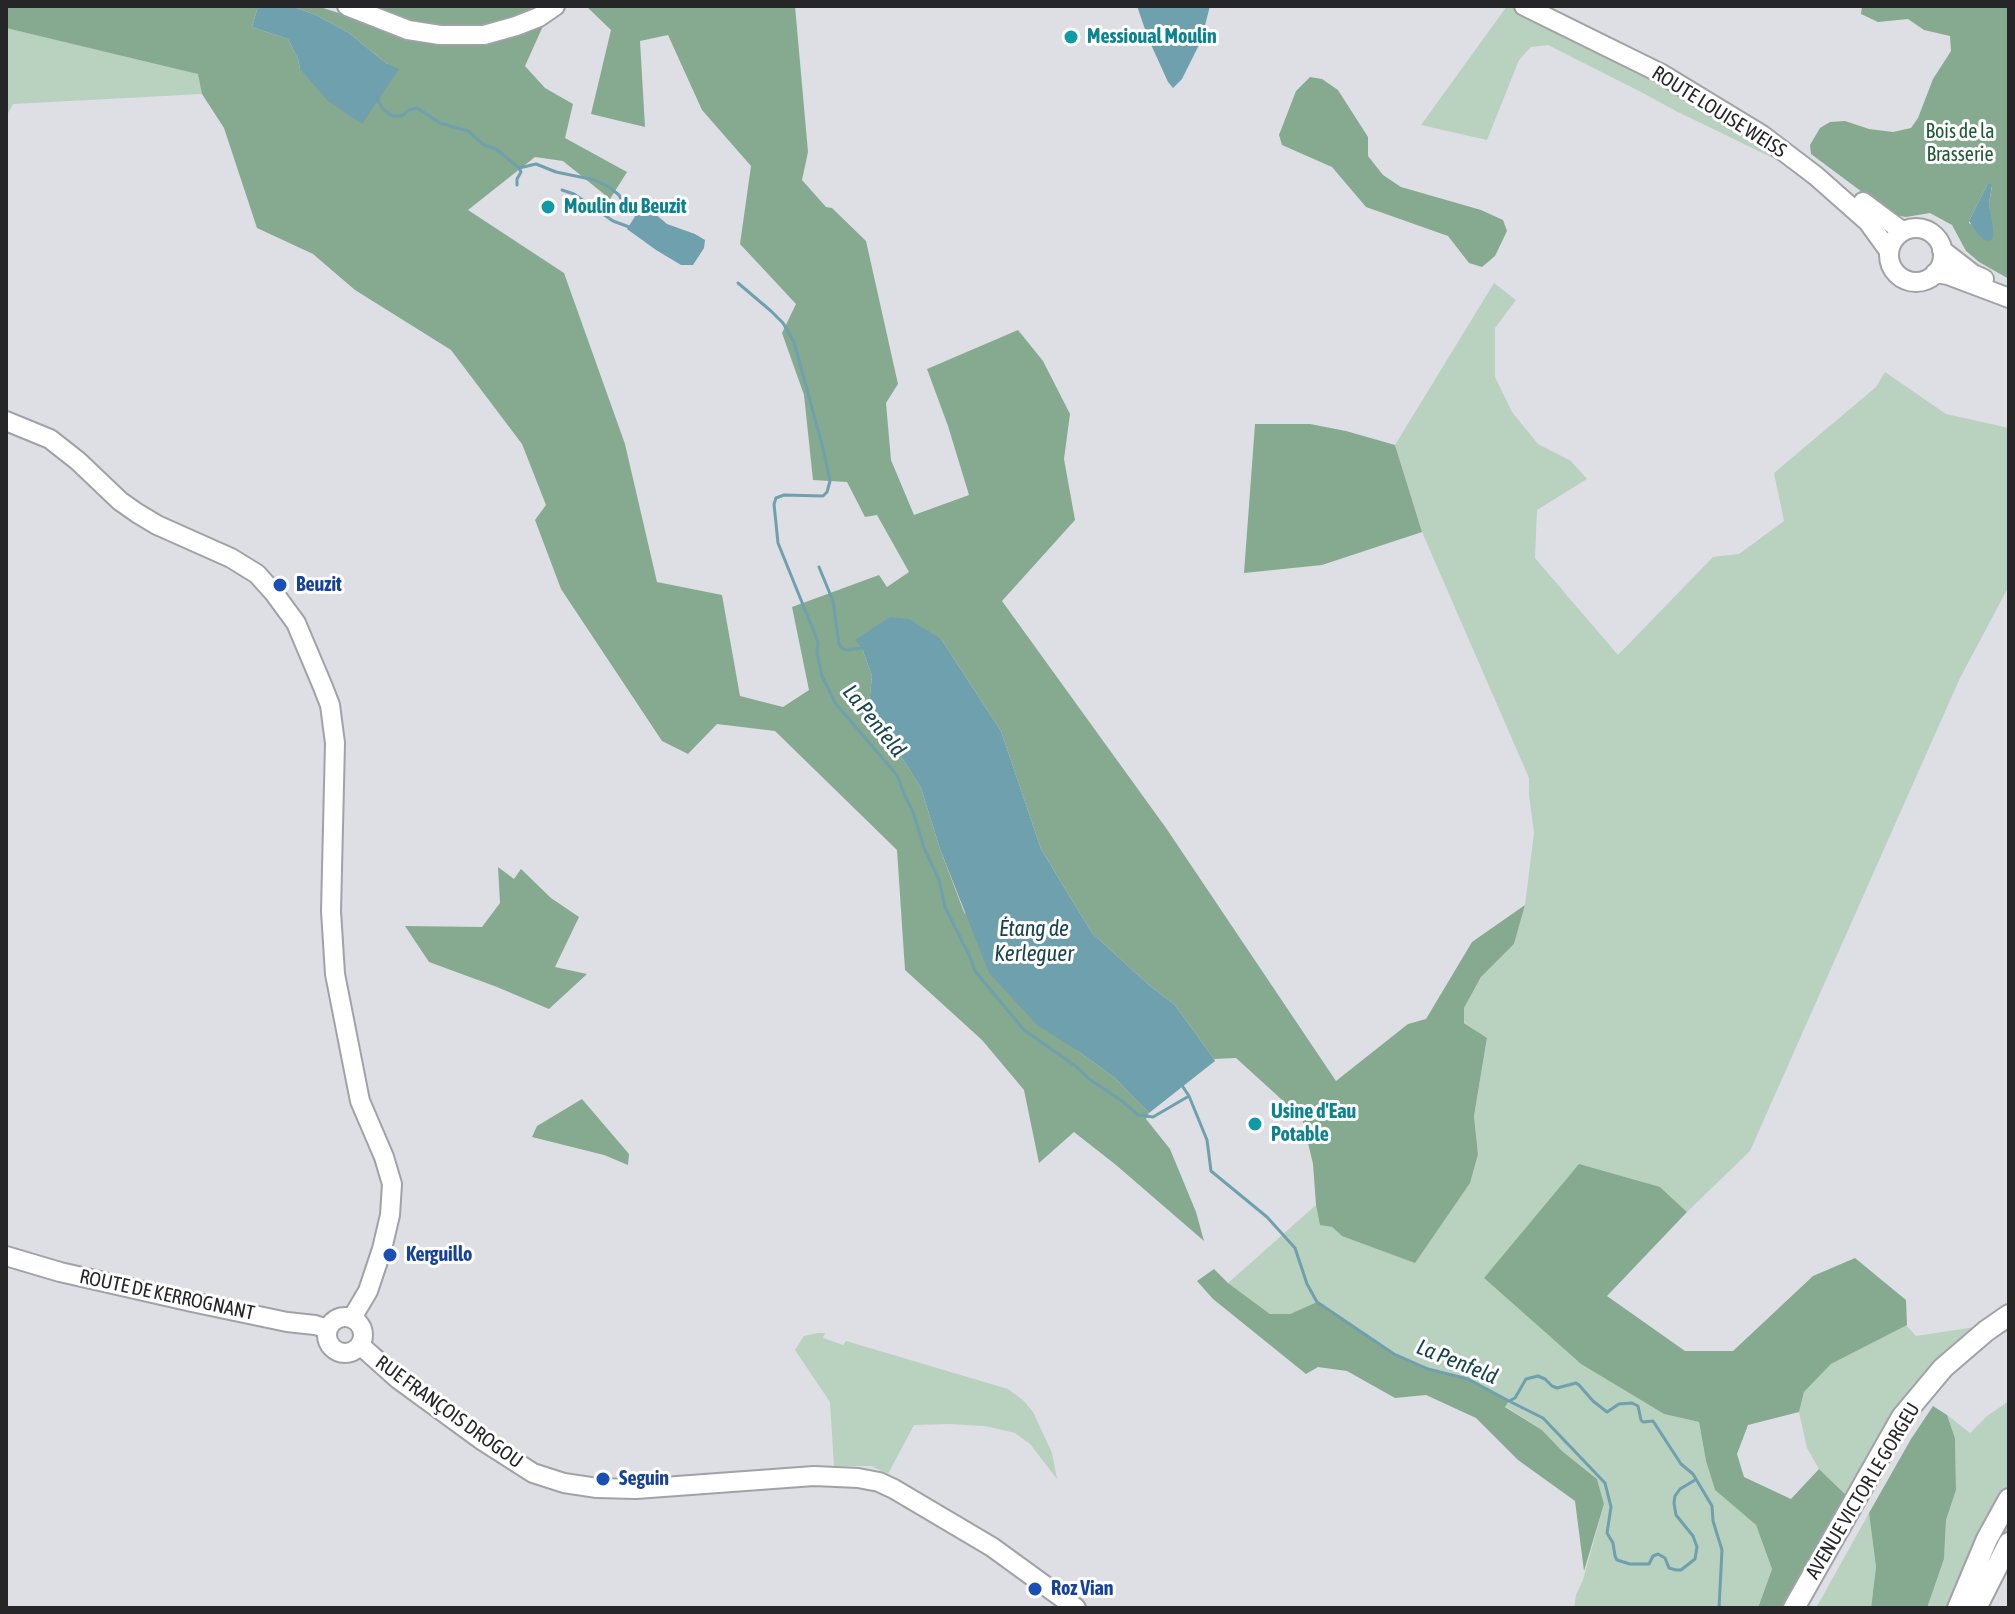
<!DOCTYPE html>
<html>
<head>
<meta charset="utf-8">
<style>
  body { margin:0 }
  #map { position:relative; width:2015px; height:1614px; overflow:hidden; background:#dedfe5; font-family:"Asap Condensed",sans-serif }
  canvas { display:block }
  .frame { position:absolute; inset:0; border:8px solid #262628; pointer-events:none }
</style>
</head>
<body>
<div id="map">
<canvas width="2015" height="1614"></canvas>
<div class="frame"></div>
</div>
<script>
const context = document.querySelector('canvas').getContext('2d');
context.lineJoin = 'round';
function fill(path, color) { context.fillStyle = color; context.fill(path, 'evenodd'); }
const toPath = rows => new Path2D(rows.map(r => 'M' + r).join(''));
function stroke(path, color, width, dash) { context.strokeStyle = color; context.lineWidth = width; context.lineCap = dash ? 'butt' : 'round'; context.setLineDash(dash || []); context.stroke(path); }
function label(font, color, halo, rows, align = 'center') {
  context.font = font + ' "Asap Condensed",sans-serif'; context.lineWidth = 6; context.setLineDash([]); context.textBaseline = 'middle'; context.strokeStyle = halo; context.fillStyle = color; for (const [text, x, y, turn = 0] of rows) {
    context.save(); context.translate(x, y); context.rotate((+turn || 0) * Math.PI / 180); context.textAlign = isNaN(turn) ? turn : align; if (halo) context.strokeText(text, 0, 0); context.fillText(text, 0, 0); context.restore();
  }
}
const green = toPath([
  [1507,6,1537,6,1745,117,1779,161,1676,111,1641,92,1548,45,1531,47,1519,60,1487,140,1421,125],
  [6,28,199,73,202,94,13,104,6,117],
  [1494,283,1516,300,1495,328,1495,377,1512,412,1538,444,1571,461,1587,479,1537,510,1535,558,1618,655,1713,557,1739,554,1784,521,1774,473,1876,387,1885,372,1946,414,2009,428,2009,586,1960,678,1750,1151,1687,1212,1660,1187,1484,1278,1581,1364,1664,1414,1699,1422,1706,1461,1715,1490,1756,1525,1772,1569,1758,1608,1574,1608,1576,1595,1583,1580,1604,1504,1597,1479,1562,1451,1542,1430,1505,1406,1509,1402,1468,1379,1428,1369,1394,1354,1317,1302,1290,1314,1270,1314,1228,1283,1316,1205,1321,1225,1332,1227,1342,1236,1478,1154,1474,1116,1487,1039,1464,1022,1464,1008,1481,977,1514,944,1525,905,1534,833,1529,795,1529,778,1422,532,1395,445],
  [1906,1325,1916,1336,1982,1326,1912,1388,1888,1421,1847,1496,1819,1469,1807,1448,1799,1412,1804,1392,1831,1364],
  [818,1333,825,1333,823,1338,843,1345,846,1341,1008,1389,1024,1401,1033,1412,1052,1453,1057,1479,1030,1444,1015,1433,985,1426,948,1424,914,1425,888,1474,871,1466,834,1466,830,1402,795,1350,804,1336],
  [2009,1401,2009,1561,1989,1608,1927,1608,1944,1559,1946,1520,1956,1490,1955,1438,1947,1415,1970,1433,1987,1416],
  [1869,1513,1876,1567,1871,1608,1816,1608]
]);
const forest = toPath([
  [6,6,258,6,252,27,288,39,298,59,300,69,387,64,349,33,316,15,291,6,317,6,367,22,368,6,552,6,525,66,545,88,573,104,565,138,627,172,610,199,563,161,535,157,468,210,564,273,625,444,657,582,722,595,740,696,783,707,809,690,792,607,879,575,887,587,909,572,877,515,865,517,847,482,813,480,804,395,782,333,796,304,740,244,751,166,702,110,668,35,640,41,645,127,591,114,611,30,586,6,795,6,808,152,802,180,826,207,832,208,866,241,898,384,886,403,891,460,914,515,969,495,948,426,927,369,1018,330,1043,361,1070,414,1064,459,1075,520,1002,601,1166,828,1336,1081,1408,1024,1426,1019,1472,942,1525,905,1514,944,1481,977,1464,1008,1464,1023,1487,1038,1474,1116,1478,1154,1470,1183,1415,1263,1342,1236,1332,1227,1320,1225,1316,1205,1313,1164,1302,1118,1236,1058,1214,1059,1175,1005,1150,986,1092,933,1041,849,1001,731,941,639,862,648,872,676,869,705,921,788,940,849,964,912,1078,1051,1115,1078,1149,1113,1146,1119,1170,1149,1196,1212,1204,1241,1116,1165,1074,1132,1039,1163,1024,1090,982,1040,905,970,897,850,775,731,717,724,688,754,662,741,561,589,535,520,546,505,522,444,451,350,355,290,313,254,257,228,224,128,202,94,198,74,6,28],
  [1862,6,2009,6,2009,279,1979,262,1966,251,1952,225,1930,213,1906,217,1893,215,1811,154,1810,145,1820,128,1830,122,1845,121,1869,129,1893,132,1911,128,1918,118,1933,79,1951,51,1950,36,1924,30,1908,19,1878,22,1861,14],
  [1987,185,1992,186,1989,204,1993,238,1969,223,1969,221],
  [1310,77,1322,79,1338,90,1368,137,1368,156,1383,175,1401,187,1481,210,1503,220,1507,231,1495,256,1482,267,1469,263,1448,236,1366,207,1332,167,1282,145,1279,135,1296,91],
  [1255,424,1310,424,1346,431,1395,445,1422,532,1322,565,1244,573],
  [498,867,514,879,521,869,551,898,579,917,555,967,587,974,549,1009,497,987,429,962,405,926,482,927,500,903],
  [582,1099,629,1154,628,1165,604,1155,532,1137,537,1126],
  [1579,1164,1660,1187,1687,1212,1607,1296,1685,1351,1733,1351,1813,1276,1855,1258,1906,1300,1907,1325,1831,1364,1804,1392,1799,1412,1748,1425,1737,1454,1744,1477,1791,1499,1819,1469,1847,1496,1782,1608,1758,1608,1772,1569,1756,1525,1715,1490,1706,1461,1699,1422,1664,1414,1581,1364,1484,1278],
  [1214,1269,1228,1283,1270,1314,1290,1314,1317,1302,1394,1354,1428,1369,1468,1379,1509,1401,1505,1407,1542,1430,1562,1451,1597,1479,1604,1504,1584,1571,1575,1501,1518,1460,1476,1418,1426,1395,1395,1398,1347,1371,1318,1367,1306,1374,1213,1299,1197,1281],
  [1933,1406,1947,1415,1955,1438,1956,1490,1946,1520,1944,1559,1927,1608,1871,1608,1876,1567,1869,1513,1911,1439]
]);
const water = toPath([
  [258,6,291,6,316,15,349,33,387,64,399,69,362,124,328,101,300,69,298,59,288,39,252,27],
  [1137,6,1210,6,1201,41,1182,79,1173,88,1168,82,1148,38],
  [1990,184,1992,185,1989,204,1993,228,1993,238,1990,241,1984,240,1978,234,1969,221,1987,185],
  [646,206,667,224,695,234,705,240,704,248,693,265,681,265,656,250,627,229,641,207],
  [890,617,909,619,941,639,1001,731,1041,849,1092,933,1150,986,1175,1005,1214,1059,1215,1061,1149,1113,1115,1078,1078,1051,1037,1025,989,973,940,849,921,788,869,705,872,676,862,648,855,640]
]);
const stream = toPath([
  [379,97,378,101,383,109,392,116,402,116,409,110,417,108,440,123,468,131,484,145,496,149,519,168,536,164,556,172,595,180,609,187,619,195,626,209,637,216],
  [517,185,517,179,521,172,519,168],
  [562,190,574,194,613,221,632,228],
  [738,283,771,311,783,323,794,342,824,452,830,481,827,492,823,496,784,495,776,498,774,504,778,543,818,642,817,653,822,676,835,703,897,775,904,794,913,812,924,848,939,880,945,907,969,955,975,971,1024,1030,1077,1067,1089,1079,1122,1101,1138,1115,1153,1117,1189,1096,1207,1140,1211,1171,1267,1217,1295,1248,1307,1284,1317,1302,1394,1354,1428,1369,1468,1379,1509,1401,1515,1398,1526,1379,1538,1376,1545,1379,1552,1386,1557,1388,1576,1383,1579,1385,1593,1401,1607,1412,1619,1404,1632,1403,1638,1406,1641,1420,1643,1422,1653,1421,1681,1464,1693,1474,1712,1506,1713,1521,1722,1550,1719,1608],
  [819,567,833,601,839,644,842,648,846,650,863,648],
  [1181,1084,1189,1096],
  [1509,1401,1543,1418,1605,1483,1611,1507,1607,1533,1613,1543,1615,1556,1617,1560,1630,1564,1649,1564,1653,1556,1658,1554,1665,1558,1669,1568,1676,1570,1681,1570,1695,1559,1697,1547,1693,1536,1676,1515,1674,1503,1675,1496,1680,1489,1695,1480]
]);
const secondary = toPath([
  [347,6,408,30,440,35,484,35,516,26,539,17,555,6],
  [1524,6,1660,73,1762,135,1816,176,1868,222,1889,251],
  [1863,202,1902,231],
  '1889 255a27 27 0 1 1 54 0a27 27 0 1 1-54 0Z',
  [1942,250,1973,274,1984,279],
  [1935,273,1948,275,2009,298],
  [6,421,50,439,78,461,120,501,137,513,157,525,231,558,257,574,274,593,296,623,323,687,330,705,335,743,331,911,335,974,360,1101,384,1157,392,1184,390,1215,382,1249,368,1291,352,1318],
  [6,1256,60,1272,192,1302,287,1322,315,1325,328,1329],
  '327 1335a18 18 0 1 1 36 0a18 18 0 1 1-36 0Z',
  [360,1345,398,1379,483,1441,533,1473,564,1483,597,1488,636,1489,814,1476,858,1478,879,1482,894,1489,992,1547,1076,1608]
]);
const primary = toPath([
  [1794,1608,1902,1417,1943,1368,1986,1331,2009,1315],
  [1958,1608,1987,1539,2009,1499],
  [1976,1608,2009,1543]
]);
const markers = [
  [1071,37,8,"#0f9aa8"],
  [548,207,8,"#0f9aa8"],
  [280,585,8,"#1a4fb4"],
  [1255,1124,8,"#0f9aa8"],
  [390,1255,8,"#1a4fb4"],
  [603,1479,8,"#1a4fb4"],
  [1035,1589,8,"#1a4fb4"]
];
const cultureNames = [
  ["Messioual Moulin",1087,37],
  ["Moulin du Beuzit",564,207],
  ["Usine d'Eau",1271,1112],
  ["Potable",1271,1135]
];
const streetNames = [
  ["ROUTE LOUISE WEISS",1719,112,32],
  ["ROUTE DE KERROGNANT",167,1295,12],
  ["RUE FRANÇOIS DROGOU",449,1412,36],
  ["AVENUE VICTOR LE GORGEU",1863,1491,-59]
];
const parkNames = [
  ["Bois de la",1960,132],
  ["Brasserie",1960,155]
];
const transitNames = [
  ["Beuzit",296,585],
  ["Kerguillo",406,1255],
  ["Seguin",619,1479],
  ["Roz Vian",1051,1589]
];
const waterNames = [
  ["La Penfeld",874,721,51],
  ["Étang de",1034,929],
  ["Kerleguer",1034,954],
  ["La Penfeld",1457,1362,22]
];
fill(green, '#b9d1bf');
fill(forest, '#86aa8f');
fill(water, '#6fa0ad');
stroke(stream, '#6fa0ad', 3);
stroke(secondary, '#a1a2a8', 22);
stroke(primary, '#a1a2a8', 24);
stroke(secondary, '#fff', 18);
stroke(primary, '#fff', 20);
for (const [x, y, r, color] of markers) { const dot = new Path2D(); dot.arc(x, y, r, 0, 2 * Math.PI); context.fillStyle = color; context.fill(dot); stroke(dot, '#fff', 3); }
label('bold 20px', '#0d838f', '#fff', cultureNames, 'left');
label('20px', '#262628', '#fff', streetNames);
label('20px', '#205934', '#fff', parkNames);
label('bold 20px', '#164399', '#fff', transitNames, 'left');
label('italic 22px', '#16434d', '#fff', waterNames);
</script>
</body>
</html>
